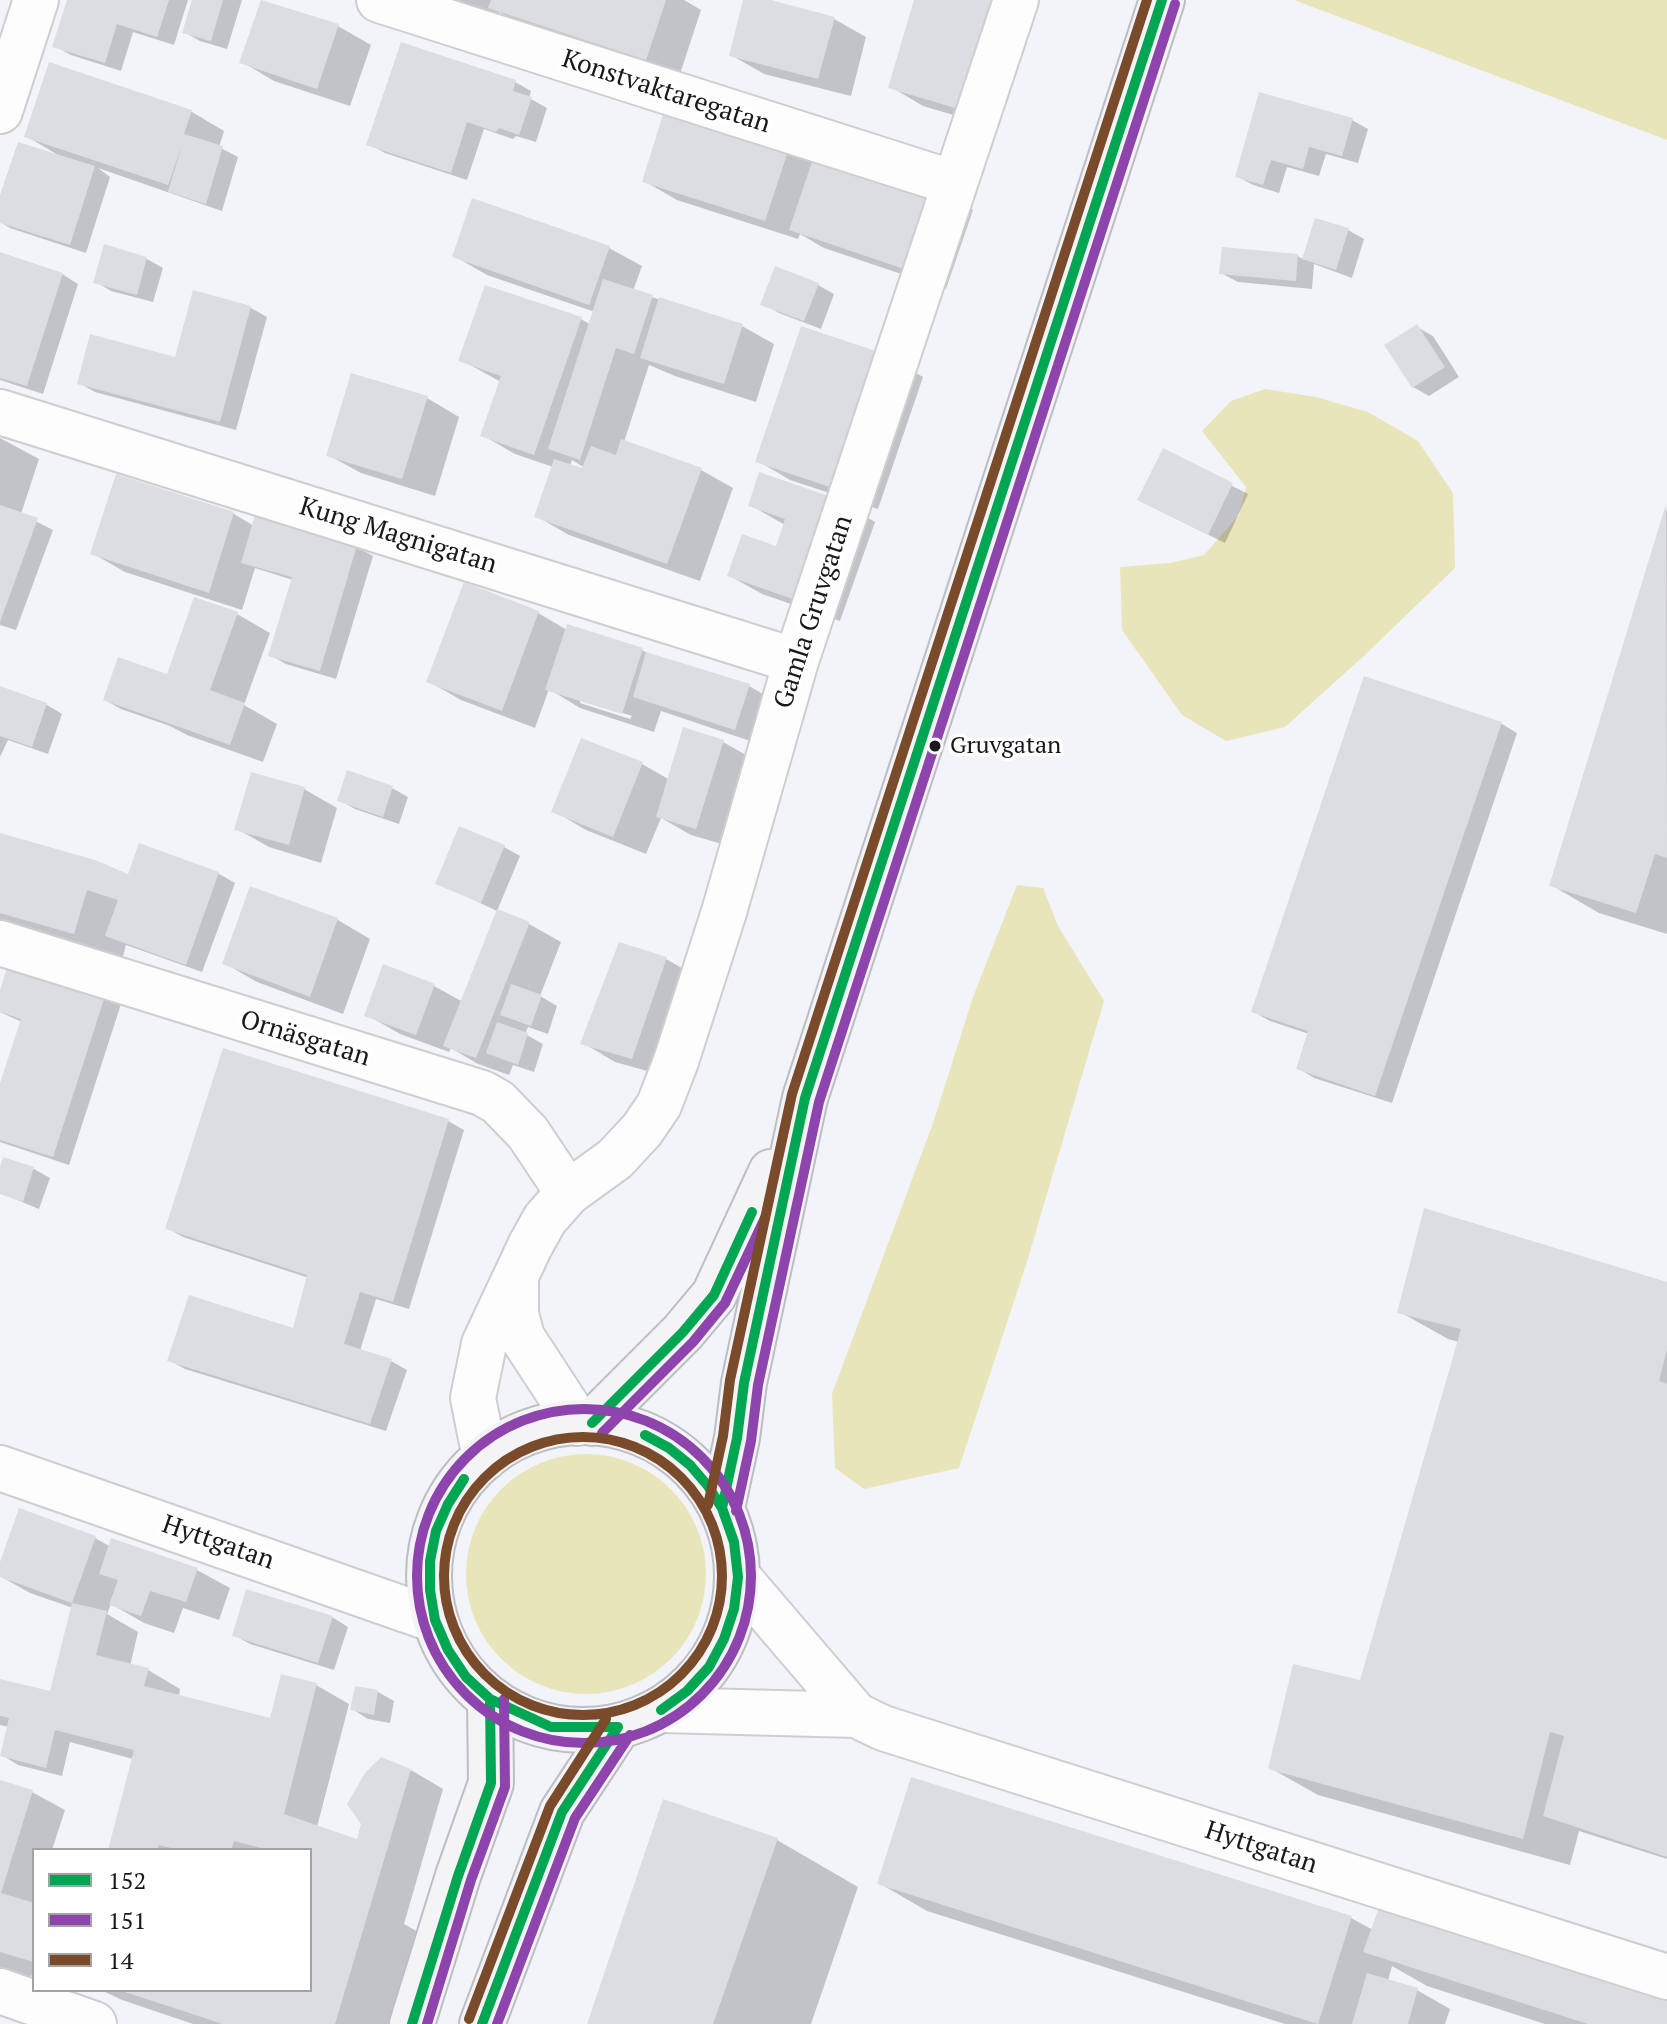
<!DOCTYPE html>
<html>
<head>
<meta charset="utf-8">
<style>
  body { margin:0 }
  #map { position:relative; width:1667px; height:2024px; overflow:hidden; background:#f3f4f9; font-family:"PT Serif",serif }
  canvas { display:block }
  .legend { position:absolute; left:32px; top:1848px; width:280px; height:144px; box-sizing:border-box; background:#fff; border:2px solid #a3a3a5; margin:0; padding:10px 14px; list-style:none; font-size:24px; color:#19191d }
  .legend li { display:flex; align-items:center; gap:16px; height:40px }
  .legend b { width:40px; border:2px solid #a3a3a5 }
</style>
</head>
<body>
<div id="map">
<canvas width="1667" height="2024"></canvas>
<ul class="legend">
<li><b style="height:10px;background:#00a651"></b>152</li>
<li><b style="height:10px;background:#8e44ad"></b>151</li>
<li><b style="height:10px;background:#7a4b2a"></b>14</li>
</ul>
</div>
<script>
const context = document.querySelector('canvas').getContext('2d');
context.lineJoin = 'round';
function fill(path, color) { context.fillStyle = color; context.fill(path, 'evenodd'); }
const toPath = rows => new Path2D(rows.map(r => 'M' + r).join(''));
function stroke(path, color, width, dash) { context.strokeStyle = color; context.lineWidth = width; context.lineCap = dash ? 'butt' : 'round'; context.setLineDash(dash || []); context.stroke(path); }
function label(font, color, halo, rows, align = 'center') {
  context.font = font + ' "PT Serif",serif'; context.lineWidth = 7; context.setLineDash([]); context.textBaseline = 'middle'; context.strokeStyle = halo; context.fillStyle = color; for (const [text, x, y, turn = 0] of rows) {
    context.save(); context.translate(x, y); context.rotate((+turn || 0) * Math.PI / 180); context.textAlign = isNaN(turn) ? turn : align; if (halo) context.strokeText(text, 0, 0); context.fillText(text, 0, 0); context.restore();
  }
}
const green = toPath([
  [1294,0,1667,0,1667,140],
  [1265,389,1316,397,1368,412,1418,441,1453,493,1455,568,1366,654,1285,727,1226,741,1182,715,1122,630,1120,567,1170,563,1204,555,1239,515,1246,487,1202,431,1231,401],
  [1017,885,1043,888,1058,926,1104,1001,1026,1265,959,1468,864,1489,835,1468,832,1394,933,1123,973,997],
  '466 1574a120 120 0 1 1 240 0a120 120 0 1 1-240 0Z'
]);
const shadow = toPath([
  [69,0,188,0,174,45,133,32,121,71,71,55,55,46],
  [194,0,242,0,227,49,200,41,184,32],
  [456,0,684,0,701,10,679,77,523,26,499,12,499,14],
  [745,0,767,0,834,19,866,37,851,96,764,74,731,55],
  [917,0,994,127,923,106,891,87],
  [338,26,371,45,350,106,274,81,242,62],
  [50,65,192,112,224,131,219,147,238,157,222,211,98,168,110,177,86,253,10,228,0,222,0,201,58,155,26,136],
  [515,82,531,91,529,98,547,108,536,142,516,136,513,139,484,129,467,180,385,153,369,144],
  [669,101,940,191,973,210,946,289,824,248,800,234,798,239,677,200,644,181],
  [1352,120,1368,129,1358,163,1326,154,1319,176,1287,167,1279,193,1253,185,1237,176],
  [1316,220,1348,230,1364,239,1352,278,1314,264,1312,289,1238,282,1221,273,1298,256,1304,260],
  [105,247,147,259,163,268,153,302,111,291,96,282],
  [609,248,642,266,633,291,742,326,774,344,756,402,675,376,649,365,624,442,701,470,733,488,700,581,569,535,536,516,553,467,515,454,482,435,501,382,461,360,581,319,591,325,595,312,487,275,454,256],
  [572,460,590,471,570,466],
  [0,254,62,274,78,284,43,394,0,380],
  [818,285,834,294,821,329,779,313,763,304],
  [195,293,251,308,267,317,236,430,95,392,79,383,176,359],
  [1417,327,1433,336,1459,377,1429,396,1413,387],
  [890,358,923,377,878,509,790,480,758,461],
  [427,398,459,417,435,496,361,473,328,455],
  [0,438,39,459,21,514,53,530,16,630,0,625],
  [1164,451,1248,494,1225,543,1156,509],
  [117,477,234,514,254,526,256,518,357,547,373,556,336,679,286,664,270,655,293,580,255,568,242,610,125,572,92,553],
  [843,503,875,522,840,621,762,594,730,576,777,549,785,525,750,505],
  [1667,509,1667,934,1599,913,1551,885],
  [538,613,567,630,642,650,654,657,749,686,782,705,768,747,661,711,654,732,580,708,549,689,535,728,461,700,428,681],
  [580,699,632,716,630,719,580,703],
  [237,614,270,633,244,705,277,724,263,762,187,735,170,726,121,709,105,700,166,676],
  [1365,679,1502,724,1517,733,1392,1103,1314,1078,1298,1068,1309,1034,1270,1021,1254,1012],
  [0,688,47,705,62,714,48,754,8,740,0,757],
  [723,742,755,760,729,846,691,835,661,818,646,854,586,830,554,811,642,764,670,780],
  [349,772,392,788,408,797,399,824,355,809,339,800],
  [304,789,337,808,321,863,269,847,237,829],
  [0,835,129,876,140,845,219,874,235,883,202,972,126,945,122,960,0,925],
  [504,847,520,856,497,911,438,883],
  [252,889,338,920,370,939,343,1014,257,982,224,963],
  [529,924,561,942,540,996,557,1006,548,1034,528,1027,525,1034,543,1044,534,1072,513,1065,509,1075,478,1064,451,1048,449,1052,400,1034,367,1015,384,967,434,986,463,1002],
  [666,959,699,978,665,1076,615,1062,583,1043],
  [105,995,121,1004,69,1165,0,1142,0,1090,22,1022,0,1012,0,996],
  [448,1121,464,1130,409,1309,376,1299,360,1351,391,1361,407,1370,386,1431,185,1369,169,1360,295,1330,309,1278,183,1237,167,1228],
  [5,1159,34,1169,50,1178,39,1209,0,1193,0,1173],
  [1667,1285,1667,1859,1579,1831,1570,1865,1318,1795,1270,1768,1362,1683,1459,1342,1448,1339,1400,1312],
  [21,1511,95,1538,111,1547,197,1570,230,1588,219,1620,183,1608,174,1633,144,1623,111,1604,107,1614,138,1632,130,1666,148,1670,180,1689,179,1696,269,1720,316,1685,349,1704,317,1827,359,1841,411,1770,443,1789,404,1924,420,1933,391,2024,193,2024,122,2000,101,1990,310,1990,310,1850,109,1850,133,1759,70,1742,62,1776,18,1765,2,1755,9,1727,0,1725,0,1681,51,1694,73,1608,30,1593,0,1576,0,1568],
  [332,1617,348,1627,334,1670,250,1644,234,1635],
  [357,1688,378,1692,394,1701,390,1723,368,1719,352,1709],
  [0,1782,32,1792,65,1810,52,1850,34,1850,34,1970,29,1981,0,1972],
  [777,1840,858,1887,811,2024,589,2024],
  [879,1883,1351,1918,1373,1930,1667,2024,1545,2024,1427,1986,1392,1966,1388,1981,1417,1990,1450,2009,1445,2024,1285,2024,927,1911]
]);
const building = toPath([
  [67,0,169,0,157,37,117,24,105,63,52,47],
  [192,0,223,0,211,41,182,33],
  [261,0,339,24,317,89,239,63],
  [491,0,666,0,646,60,488,8],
  [743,0,771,0,835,17,818,79,729,56],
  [914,0,993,0,962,110,888,88],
  [401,42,516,80,513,91,532,97,519,135,499,128,496,132,467,122,451,173,366,145],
  [49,62,192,110,184,134,223,146,206,204,168,192,182,145,168,185,24,137],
  [1259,92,1353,118,1342,156,1309,147,1303,169,1271,160,1263,185,1235,177],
  [668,98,792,139,765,221,642,182],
  [18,142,95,166,70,245,0,223,0,195],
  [817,147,941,189,913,272,789,230],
  [472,198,610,246,589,305,452,257],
  [1315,218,1349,228,1336,270,1302,259],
  [104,244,147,257,137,295,93,283],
  [1222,247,1298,254,1296,281,1219,274],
  [0,252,63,273,27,386,0,378],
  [775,266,819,283,804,321,760,305],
  [603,279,653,295,634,354,616,348,580,460,548,449],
  [485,285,582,317,534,455,480,436,501,376,458,361],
  [193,290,251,306,220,422,77,384,90,334,175,357],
  [659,297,743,324,724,384,640,358],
  [1417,324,1445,367,1412,388,1384,345],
  [801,326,891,356,845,492,755,462],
  [351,373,428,396,402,479,326,456],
  [621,439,702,468,667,564,534,517,554,459,582,468,591,446,616,455],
  [1163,448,1233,483,1208,535,1137,500],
  [759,472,843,501,807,604,727,576,742,534,776,546,785,519,748,506],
  [116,474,234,512,209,593,90,554],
  [1666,504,1667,858,1655,854,1636,913,1549,886],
  [0,505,38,518,0,622],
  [255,515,357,545,320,671,268,656,292,577,241,563],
  [464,582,539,611,502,711,426,682],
  [194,597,238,612,210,690,245,703,230,745,103,700,118,657,167,674],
  [567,624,643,648,622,714,545,690],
  [646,652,750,684,735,730,633,697],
  [1364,676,1502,722,1375,1096,1296,1069,1308,1031,1251,1012],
  [0,686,47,703,32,747,0,736],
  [683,727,724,740,696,829,656,817],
  [581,738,643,762,613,837,551,812],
  [347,770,393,786,383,817,337,801],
  [251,772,305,787,289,845,234,830],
  [459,826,505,845,481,903,435,884],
  [0,833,95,860,128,874,139,843,219,872,186,965,105,936,118,900,87,890,74,934,0,913],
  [250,886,338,918,310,997,222,964],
  [497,909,530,922,476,1058,443,1046],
  [619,942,667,957,632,1059,580,1044],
  [9,962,106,993,53,1157,0,1140,0,1083,21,1019,0,1012,0,990],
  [383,964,435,984,416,1035,364,1016],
  [511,984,542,995,531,1026,500,1015],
  [497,1022,528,1033,518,1065,486,1053],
  [223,1048,449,1119,393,1302,360,1292,344,1344,392,1359,370,1424,167,1361,189,1295,293,1328,307,1275,165,1229],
  [3,1157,34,1167,23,1202,0,1194,0,1167],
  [1424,1208,1667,1282,1667,1349,1659,1381,1667,1384,1667,1857,1543,1816,1564,1736,1550,1732,1523,1839,1268,1769,1293,1664,1360,1680,1461,1329,1397,1313],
  [19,1508,96,1536,72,1603,0,1577,0,1562],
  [111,1538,198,1568,186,1602,150,1591,141,1616,109,1605,118,1580,99,1574],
  [246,1589,333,1616,318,1663,232,1636],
  [72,1603,107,1611,96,1655,149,1668,144,1686,270,1718,281,1674,317,1683,284,1814,357,1839,361,1824,347,1804,365,1773,381,1757,411,1769,335,2024,223,2024,122,1991,310,1990,310,1850,269,1850,234,1841,231,1850,179,1850,159,1845,158,1850,108,1850,134,1750,55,1730,46,1768,0,1756,9,1718,0,1716,0,1679,50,1691],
  [355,1686,378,1690,374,1715,350,1710],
  [911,1777,1352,1916,1318,2024,877,1884],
  [0,1780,33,1790,1,1893,34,1903,34,1962,0,1952],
  [663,1799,778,1838,713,2024,587,2024],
  [1382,1899,1667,1991,1667,2024,1588,2024,1363,1952],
  [1367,1973,1418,1988,1408,2024,1352,2024]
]);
const minor = toPath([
  [379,0,954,183],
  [0,111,36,0],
  [0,412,796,661],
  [0,943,482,1093,498,1102,528,1133,568,1193],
  [516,1280,516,1314,522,1337,578,1423],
  [485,1458,473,1398,484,1344,530,1246,545,1219,568,1193,615,1159,642,1130,659,1105,676,1061,724,912,796,661,1016,0],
  [0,1468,435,1620],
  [738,1577,856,1715,883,1728,1667,1977],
  [661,1710,856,1715],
  [0,1991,94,2024]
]);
const major = toPath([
  '429 1576a154 154 0 1 1 308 0a154 154 0 1 1-308 0Z',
  [592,1423,683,1332,714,1295,771,1172],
  [722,1508,737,1438,744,1383,805,1098,1162,0],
  [412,2024,458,1876,491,1783,490,1699],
  [482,2024,562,1812,618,1727]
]);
const bus1 = toPath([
  [592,1423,683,1332,714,1295,752,1212],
  [645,1435,669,1448,690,1465,708,1486,722,1508,734,1542,738,1577,734,1609,724,1639,709,1667,687,1691,661,1710],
  [464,1479,448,1504,436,1531,430,1561,430,1590,435,1620,448,1650,466,1677,490,1699,551,1727,618,1727],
  [722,1508,737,1438,744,1383,805,1098,1162,0],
  [412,2024,458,1876,491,1783,490,1699],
  [482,2024,562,1812,618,1727]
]);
const bus2 = toPath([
  '417 1576a167 167 0 1 1 334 0a167 167 0 1 1-334 0Z',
  [602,1433,693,1342,725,1303,765,1218],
  [736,1511,751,1441,758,1385,819,1102,1175,4],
  [427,2024,471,1880,505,1787,504,1699],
  [497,2024,575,1818,630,1735]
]);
const bus3 = toPath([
  '444 1576a139 139 0 1 1 278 0a139 139 0 1 1-278 0Z',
  [708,1505,723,1436,730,1380,792,1094,1147,0],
  [469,2019,550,1806,606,1719]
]);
const markers = [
  [935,746,7,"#19191d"]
];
const busNames = [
  ["Gruvgatan",950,746]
];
const streetNames = [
  ["Konstvaktaregatan",666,92,18],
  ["Kung Magnigatan",398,536,17],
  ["Gamla Gruvgatan",814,612,-72],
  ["Ornäsgatan",305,1039,17],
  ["Hyttgatan",218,1543,19],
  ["Hyttgatan",1261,1848,18]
];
fill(green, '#e9e5ba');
fill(shadow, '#0003');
fill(building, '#dcdde1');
stroke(minor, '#ceced2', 48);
stroke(major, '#bdbec5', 48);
stroke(minor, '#fdfdfe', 44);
stroke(major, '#f4f4f7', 44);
stroke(bus1, '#00a651', 10);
stroke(bus2, '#8e44ad', 10);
stroke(bus3, '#7a4b2a', 10);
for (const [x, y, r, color] of markers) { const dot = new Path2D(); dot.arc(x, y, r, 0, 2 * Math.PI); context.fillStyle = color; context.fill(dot); stroke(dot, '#fff', 3); }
label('24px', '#19191d', '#fff', busNames, 'left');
label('26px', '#19191d', '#fff', streetNames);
</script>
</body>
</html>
